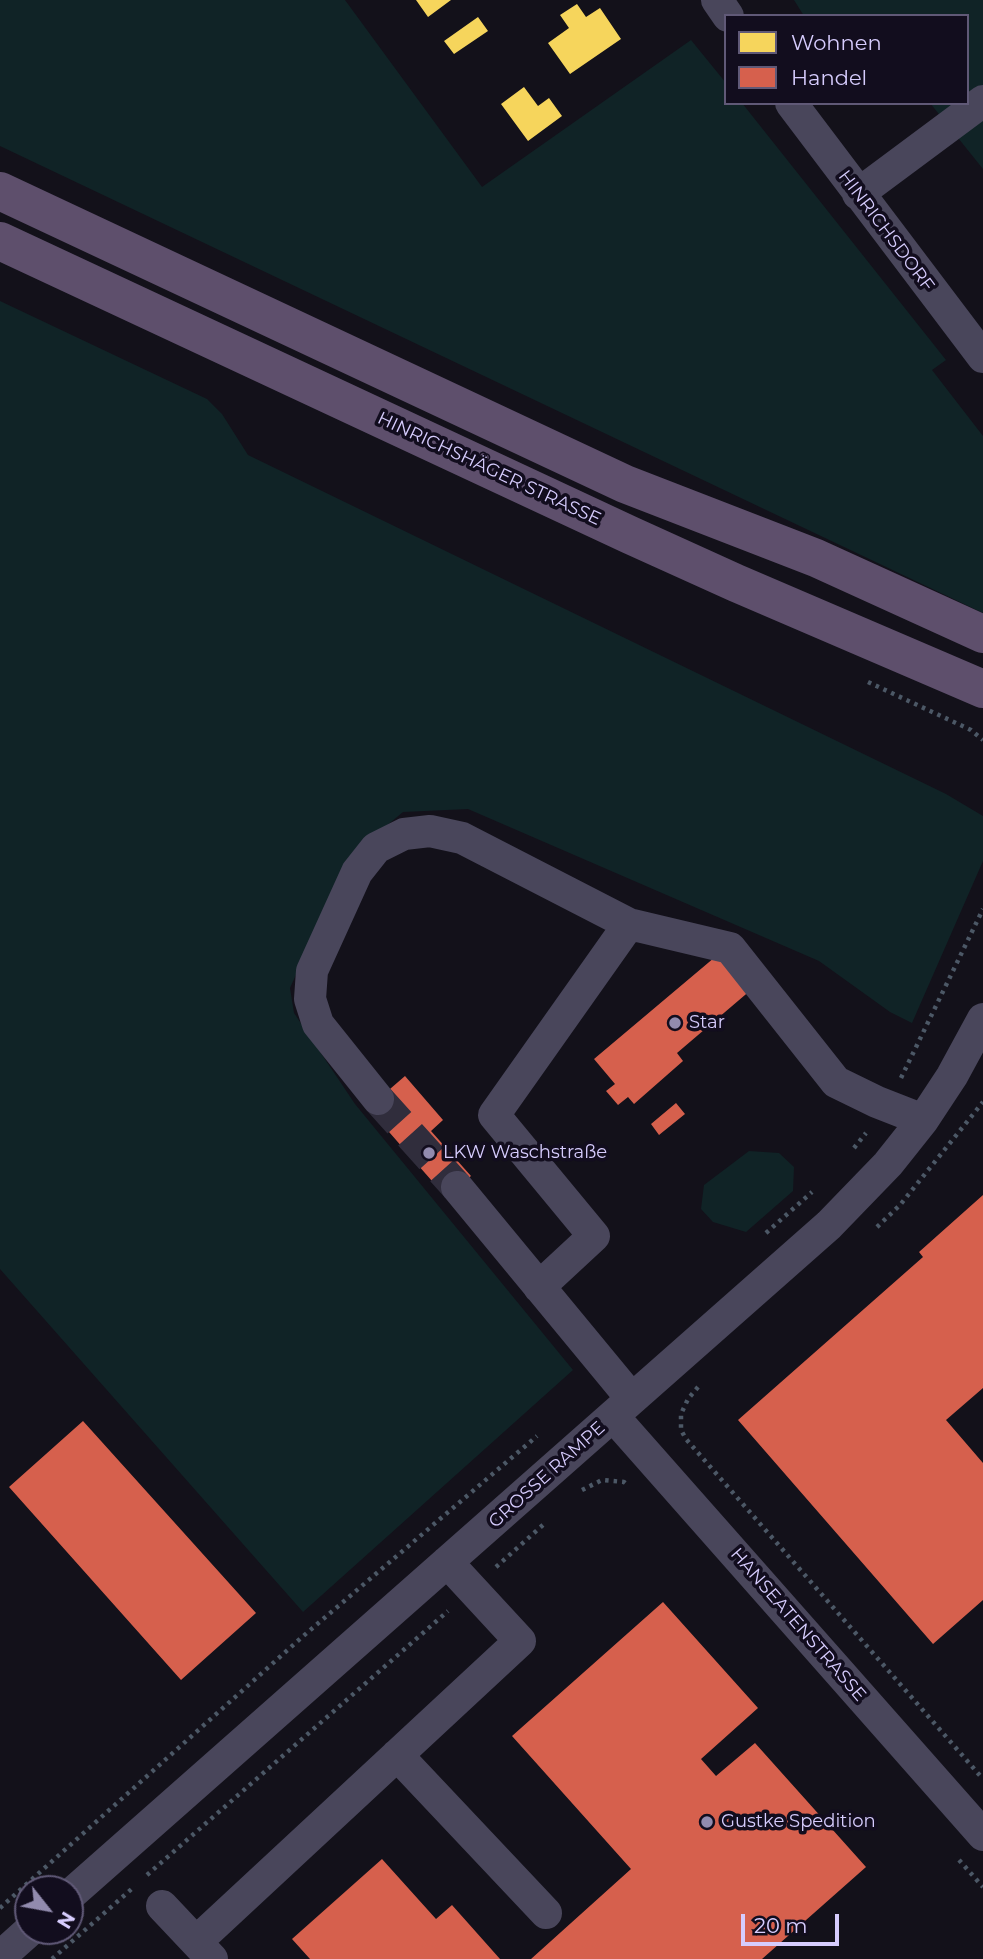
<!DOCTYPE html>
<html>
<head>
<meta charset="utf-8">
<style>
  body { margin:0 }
  #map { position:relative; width:983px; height:1959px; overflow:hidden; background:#13111a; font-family:Montserrat,sans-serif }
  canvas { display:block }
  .legend { position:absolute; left:724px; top:14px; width:245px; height:91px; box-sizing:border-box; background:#120d1e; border:2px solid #605977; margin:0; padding:9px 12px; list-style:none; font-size:21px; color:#d6ccfd }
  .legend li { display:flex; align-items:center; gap:14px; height:35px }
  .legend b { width:35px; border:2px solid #605977 }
  .north { position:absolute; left:14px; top:1875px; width:70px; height:70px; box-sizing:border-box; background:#120d1e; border:2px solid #605977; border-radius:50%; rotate:121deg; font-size:19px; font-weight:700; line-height:28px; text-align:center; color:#d6ccfd }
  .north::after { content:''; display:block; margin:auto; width:24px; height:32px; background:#928bae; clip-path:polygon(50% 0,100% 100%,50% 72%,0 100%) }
  .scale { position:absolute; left:741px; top:1914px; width:98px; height:32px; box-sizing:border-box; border:4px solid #d6ccfd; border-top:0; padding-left:9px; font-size:21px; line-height:24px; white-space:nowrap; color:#d6ccfd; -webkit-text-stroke:5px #120d1e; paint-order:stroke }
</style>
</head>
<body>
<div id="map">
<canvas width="983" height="1959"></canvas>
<ul class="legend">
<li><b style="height:19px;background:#f6d55c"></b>Wohnen</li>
<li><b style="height:19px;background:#d6604d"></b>Handel</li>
</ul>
<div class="north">N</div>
<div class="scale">20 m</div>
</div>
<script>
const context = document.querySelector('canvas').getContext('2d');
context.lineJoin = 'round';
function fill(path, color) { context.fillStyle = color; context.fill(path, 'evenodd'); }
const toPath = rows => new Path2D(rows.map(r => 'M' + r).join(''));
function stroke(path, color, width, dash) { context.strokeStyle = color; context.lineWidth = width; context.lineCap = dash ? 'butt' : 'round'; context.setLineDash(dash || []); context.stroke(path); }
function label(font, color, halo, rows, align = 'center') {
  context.font = font + ' Montserrat,sans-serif'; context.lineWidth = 7; context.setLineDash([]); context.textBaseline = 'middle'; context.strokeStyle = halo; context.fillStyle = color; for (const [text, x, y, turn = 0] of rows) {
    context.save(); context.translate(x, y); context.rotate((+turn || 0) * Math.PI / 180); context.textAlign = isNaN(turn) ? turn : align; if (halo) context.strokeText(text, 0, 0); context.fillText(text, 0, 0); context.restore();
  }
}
const green = toPath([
  [0,0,345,0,482,187,691,40,726,83,726,103,742,103,946,360,932,370,983,436,983,613,0,146],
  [794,0,983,0,983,169,930,103,967,103,967,16,804,16],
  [0,301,207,399,222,414,248,455,946,794,983,816,983,861,912,1023,890,1012,819,961,468,809,403,812,348,858,290,988,294,1013,355,1104,573,1370,303,1612,0,1269],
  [749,1151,779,1153,794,1167,793,1191,746,1232,713,1222,701,1209,704,1185]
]);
const homes = toPath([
  [416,0,451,0,428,17],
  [577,4,586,17,600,8,621,39,570,74,548,43,569,28,560,15],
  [478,17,488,31,454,54,444,41],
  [524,87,538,106,549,98,562,116,528,141,501,104]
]);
const shops = toPath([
  [721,952,752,989,677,1053,683,1061,634,1104,628,1097,618,1105,606,1091,615,1084,594,1059],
  [405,1076,443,1120,431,1131,471,1176,446,1197,368,1108],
  [676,1103,685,1114,659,1135,651,1124],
  [983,1195,983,1388,946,1420,983,1463,983,1600,933,1644,738,1420,923,1257,919,1252],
  [83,1421,256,1613,181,1680,9,1487],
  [663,1602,758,1708,701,1759,716,1776,755,1743,866,1867,762,1959,531,1959,631,1869,512,1736],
  [382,1859,436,1919,452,1905,500,1959,310,1959,292,1939]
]);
const minorTunnel = toPath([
  [378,1099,457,1187]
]);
const path = toPath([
  [868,682,971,730,983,740],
  [901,1078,983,909],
  [854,1148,866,1133],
  [877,1227,900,1205,983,1102],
  [766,1233,812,1192],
  [698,1387,688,1399,681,1414,681,1430,686,1439,983,1779],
  [582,1490,602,1480,624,1482,629,1486],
  [496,1567,544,1524],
  [959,1860,983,1887],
  [147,1875,448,1611],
  [0,1908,301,1638,537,1436],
  [52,1959,135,1886]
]);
const minor = toPath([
  [717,0,728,16],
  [791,103,983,357],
  [858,194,983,101],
  [378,1099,318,1024,310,999,312,971,357,872,376,848,404,834,430,831,462,838,629,924,730,948,836,1082,877,1102,923,1120],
  [457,1187,632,1399],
  [539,1287,594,1236,494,1115,629,924],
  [613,1416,983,1835],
  [397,1755,546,1913],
  [70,1895,829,1225,888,1164,923,1120,952,1076,983,1019],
  [162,1906,212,1959],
  [196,1942,520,1641,447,1562],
  [0,1957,29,1931]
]);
const major = toPath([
  [0,191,625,484,816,558,983,634],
  [0,241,630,535,736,583,983,689]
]);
const markers = [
  [675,1023,7,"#928bae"],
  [429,1153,7,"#928bae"],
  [707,1822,7,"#928bae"]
];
const streetNames = [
  ["HINRICHSDORF",886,231,53],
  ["HINRICHSHÄGER STRASSE",489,469,25],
  ["GROSSE RAMPE",547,1475,-42],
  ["HANSEATENSTRASSE",798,1625,49]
];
const poiNames = [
  ["Star",689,1023],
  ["LKW Waschstraße",443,1153],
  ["Gustke Spedition",721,1822]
];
fill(green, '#102326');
fill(homes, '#f6d55c');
fill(shops, '#d6604d');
stroke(minorTunnel, '#302d3c', 32, [32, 16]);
stroke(path, '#4c5866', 4.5, [3.5, 5]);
stroke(minor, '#49465b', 32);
stroke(major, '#5e4f6c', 38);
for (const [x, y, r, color] of markers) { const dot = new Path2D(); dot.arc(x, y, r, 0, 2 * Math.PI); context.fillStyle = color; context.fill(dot); stroke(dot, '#120d1e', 2.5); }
label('18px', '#d6ccfd', '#120d1e', streetNames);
label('18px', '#d6ccfd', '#120d1e', poiNames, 'left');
</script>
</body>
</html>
